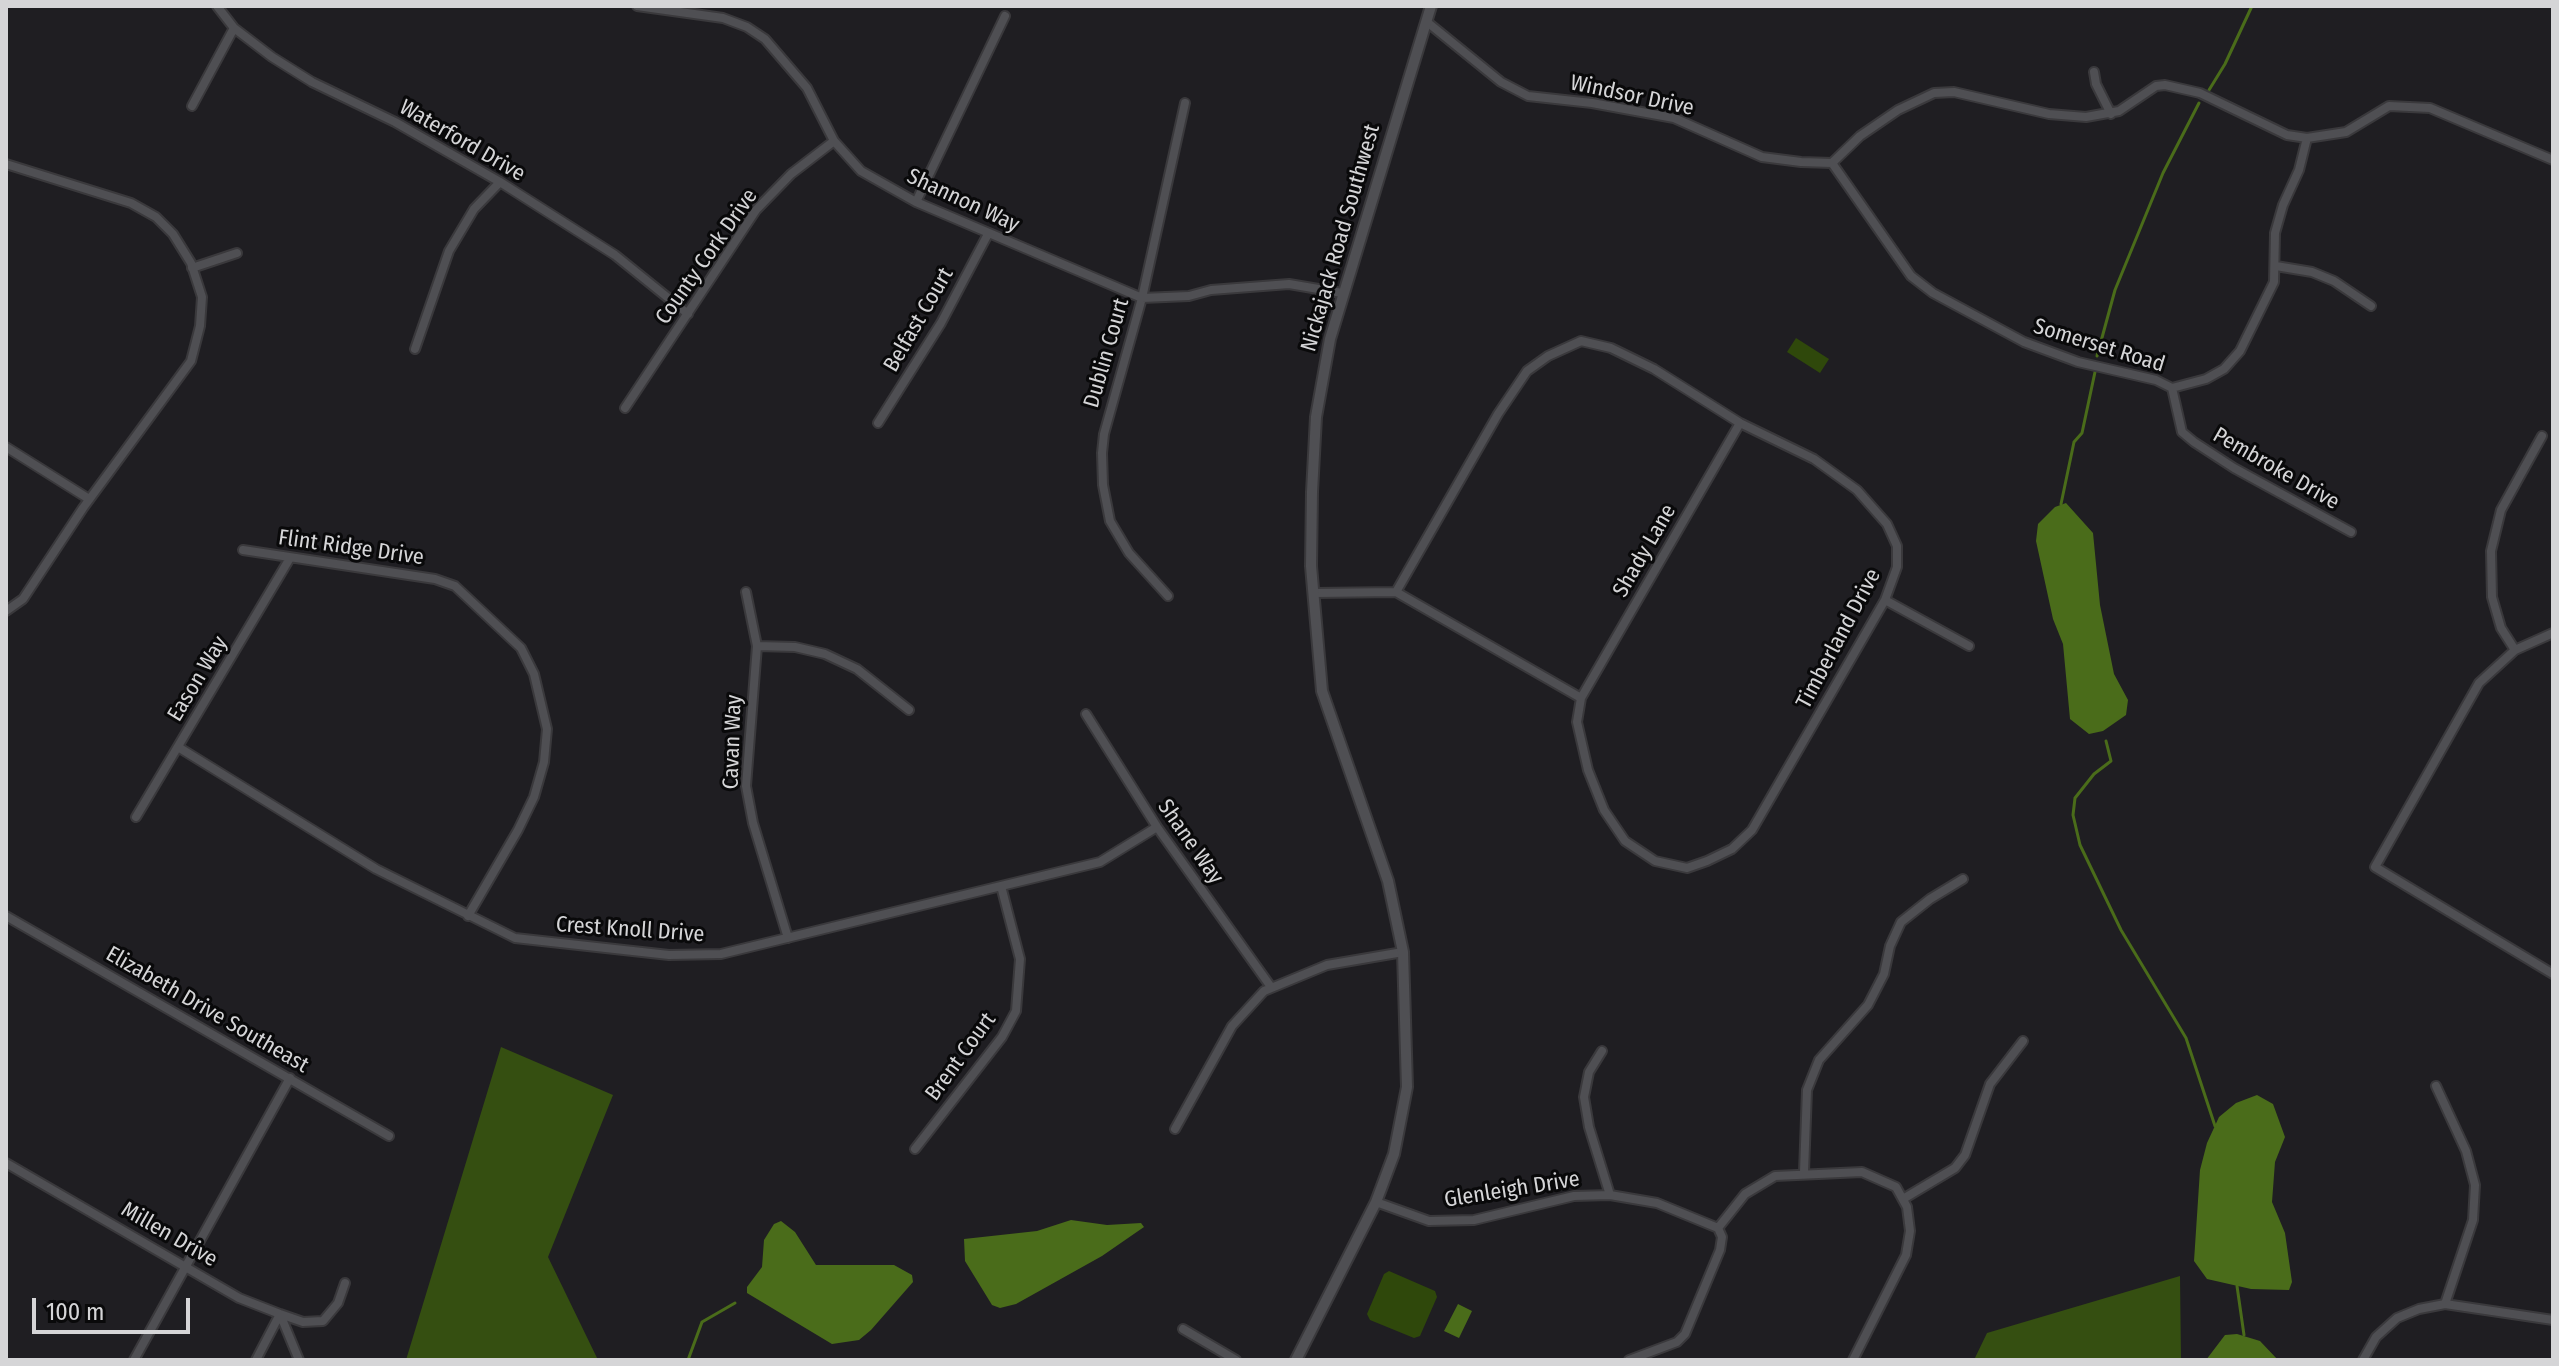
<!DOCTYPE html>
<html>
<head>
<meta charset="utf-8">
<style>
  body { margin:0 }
  #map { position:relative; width:2559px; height:1366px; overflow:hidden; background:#1f1e22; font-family:"Fira Sans Condensed",sans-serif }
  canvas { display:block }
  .frame { position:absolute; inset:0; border:8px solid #d5d5d7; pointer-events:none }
  .scale { position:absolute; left:32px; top:1298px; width:158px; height:36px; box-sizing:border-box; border:4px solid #d5d5d7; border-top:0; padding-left:10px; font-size:24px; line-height:28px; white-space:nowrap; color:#d5d5d7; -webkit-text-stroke:6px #09090a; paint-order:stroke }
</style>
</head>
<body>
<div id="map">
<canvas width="2559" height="1366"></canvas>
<div class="frame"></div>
<div class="scale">100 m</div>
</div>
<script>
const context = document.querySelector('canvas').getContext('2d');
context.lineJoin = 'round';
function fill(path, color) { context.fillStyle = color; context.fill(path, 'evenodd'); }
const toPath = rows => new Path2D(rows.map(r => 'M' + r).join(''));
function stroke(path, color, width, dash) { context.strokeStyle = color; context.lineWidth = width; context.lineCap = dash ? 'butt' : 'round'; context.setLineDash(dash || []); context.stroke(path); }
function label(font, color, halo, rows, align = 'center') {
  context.font = font + ' "Fira Sans Condensed",sans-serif'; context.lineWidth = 6; context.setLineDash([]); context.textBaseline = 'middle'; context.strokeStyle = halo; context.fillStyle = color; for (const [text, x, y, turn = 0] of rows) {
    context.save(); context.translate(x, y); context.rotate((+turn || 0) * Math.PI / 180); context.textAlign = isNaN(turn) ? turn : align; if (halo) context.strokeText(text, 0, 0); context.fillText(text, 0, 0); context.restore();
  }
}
const green = toPath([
  [1796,338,1829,359,1820,373,1787,352],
  [1389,1271,1435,1291,1437,1297,1420,1336,1414,1338,1370,1320,1367,1314,1384,1274]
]);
const forest = toPath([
  [501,1047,613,1095,548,1257,598,1360,406,1360],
  [2180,1276,2181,1360,1974,1360,1987,1333]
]);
const water = toPath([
  [2066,503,2093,533,2100,605,2114,674,2128,700,2126,715,2103,731,2089,734,2070,719,2063,644,2053,619,2036,541,2038,524,2055,507],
  [2257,1095,2273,1104,2285,1137,2275,1162,2272,1202,2285,1233,2292,1282,2289,1290,2251,1289,2207,1279,2194,1261,2200,1170,2207,1143,2219,1117,2236,1103],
  [1071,1220,1107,1225,1141,1223,1144,1227,1102,1256,1016,1304,1000,1308,992,1305,965,1261,964,1239,1037,1231],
  [781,1221,795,1232,816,1265,894,1265,912,1275,913,1282,871,1330,859,1340,832,1344,747,1293,747,1287,762,1267,764,1240,774,1224],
  [1458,1304,1472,1311,1459,1338,1444,1331],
  [2237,1334,2260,1341,2278,1360,2206,1360,2225,1335]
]);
const stream = toPath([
  [2209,90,2225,64,2252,6],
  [2097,356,2115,290,2163,173,2199,103],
  [2061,504,2074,442,2082,433,2095,372],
  [2106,741,2111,761,2094,774,2075,798,2073,815,2080,845,2121,930,2186,1038,2215,1126],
  [2237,1286,2244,1335],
  [688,1360,702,1322,735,1303]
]);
const minor = toPath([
  [217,6,234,28,272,57,312,82,395,122,500,182,615,255,688,314],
  [637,6,723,18,747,27,765,39,807,88,834,141,861,171,916,202,1142,298,1189,296,1211,290,1289,284,1342,293],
  [1427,22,1501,82,1528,96,1592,103,1674,118,1762,157,1801,162,1832,163,1860,136,1898,110,1934,93,1954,92,2049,114,2086,117,2119,111,2156,86,2165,85,2200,93,2287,135,2307,138,2346,132,2389,106,2430,108,2553,160],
  [2094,72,2096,84,2111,114],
  [192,106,234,28],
  [1832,163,1911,276,1933,293,2024,342,2078,362,2156,380,2172,388,2206,379,2224,369,2240,351,2274,282,2275,233,2283,205,2299,170,2307,138],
  [6,164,131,203,156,217,173,234,191,263,202,297,200,326,191,361,83,508,23,599,6,611],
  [916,202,1005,16],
  [2276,266,2312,272,2334,281,2371,306],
  [192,268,237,253],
  [415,349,449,251,474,209,500,182],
  [2172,388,2182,432,2194,442,2234,468,2351,532],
  [625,408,756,210,791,174,834,141],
  [878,423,941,323,988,234],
  [6,447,89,499],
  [243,550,435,579,455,586,521,648,534,674,547,729,544,762,534,797,518,830,468,916],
  [746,592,757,646,746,786,753,823,788,938],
  [1396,592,1581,698],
  [1315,593,1396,592,1498,414,1527,371,1548,356,1581,341,1611,348,1654,369,1740,423,1814,459,1857,490,1887,524,1897,546,1897,567,1885,600,1752,830,1732,849,1707,861,1687,868,1655,861,1625,841,1604,810,1588,770,1577,722,1581,698,1740,423],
  [1168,596,1129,553,1110,521,1103,485,1102,453,1104,434,1142,298,1185,103],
  [1885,600,1969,646],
  [2553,633,2515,650,2479,683,2375,867,2553,974],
  [757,646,795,647,825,654,857,669,909,710],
  [2515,650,2501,628,2492,597,2491,551,2501,510,2542,436],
  [1086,714,1157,827,1271,987],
  [178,747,376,869,515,938,669,955,721,954,1100,862,1157,827],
  [136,817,290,558],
  [6,916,389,1136],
  [1602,1051,1589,1072,1584,1097,1589,1127,1610,1195],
  [2436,1086,2466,1151,2475,1185,2473,1220,2445,1304],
  [1175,1129,1232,1026,1264,991,1327,965,1403,952],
  [915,1149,1002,1037,1016,1011,1020,959,1001,886],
  [6,1163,239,1298,280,1314,303,1322,323,1321,338,1303,345,1283],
  [1804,1172,1807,1090,1819,1060,1868,1005,1884,974,1890,946,1901,922,1930,899,1963,879],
  [1903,1199,1955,1168,1965,1155,1990,1084,2023,1041],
  [1376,1202,1429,1221,1474,1220,1574,1196,1610,1195,1657,1203,1718,1228],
  [1718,1228,1745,1194,1775,1176,1862,1172,1896,1187,1907,1207,1910,1231,1906,1255,1853,1360],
  [1183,1329,1236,1360],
  [134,1360,290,1078],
  [256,1360,280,1314,299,1360],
  [1629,1360,1677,1342,1685,1334,1720,1250,1722,1237,1718,1228],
  [2363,1360,2376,1337,2397,1318,2419,1309,2445,1304,2553,1320]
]);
const tertiary = toPath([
  [1296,1360,1376,1202,1394,1154,1407,1087,1403,952,1388,881,1322,691,1311,566,1312,492,1316,417,1330,339,1431,6]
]);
const streetNames = [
  ["Windsor Drive",1632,96,12],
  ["Waterford Drive",462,141,30],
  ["Shannon Way",963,201,25],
  ["Nickajack Road Southwest",1341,238,-74],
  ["County Cork Drive",707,257,-55],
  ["Belfast Court",919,320,-60],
  ["Somerset Road",2099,346,17],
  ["Dublin Court",1107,353,-74],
  ["Pembroke Drive",2276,469,30],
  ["Flint Ridge Drive",351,548,8],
  ["Shady Lane",1645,551,-60],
  ["Timberland Drive",1839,639,-62],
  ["Eason Way",198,679,-59],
  ["Cavan Way",733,742,-88],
  ["Shane Way",1190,842,55],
  ["Crest Knoll Drive",630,930,4],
  ["Elizabeth Drive Southeast",207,1010,30],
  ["Brent Court",961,1057,-54],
  ["Glenleigh Drive",1512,1190,-9],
  ["Millen Drive",169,1235,30]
];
fill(green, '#2f480b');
fill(forest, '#354f11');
fill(water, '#4a6c1a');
stroke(stream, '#4a6c1a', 3);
stroke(minor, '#3a393c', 12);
stroke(tertiary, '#3a393c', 14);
stroke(minor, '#4f4f53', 8);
stroke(tertiary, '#4f4f53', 10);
label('22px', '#d5d5d7', '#09090a', streetNames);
</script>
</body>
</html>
